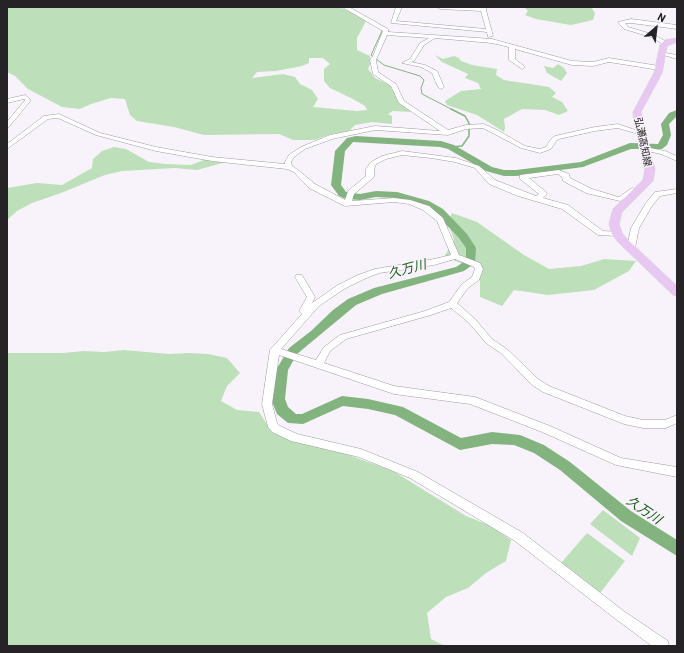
<!DOCTYPE html>
<html>
<head>
<meta charset="utf-8">
<style>
  body { margin:0 }
  #map { position:relative; width:684px; height:653px; overflow:hidden; background:#f8f3fa; font-family:Barlow,sans-serif }
  canvas { display:block }
  .frame { position:absolute; inset:0; border:8px solid #252325; pointer-events:none }
  .north { position:absolute; left:636px; top:8px; width:40px; height:40px; -webkit-text-stroke:3px #f8f3fa; paint-order:stroke; rotate:28deg; font-size:11px; font-weight:700; line-height:16px; text-align:center; color:#252325 }
  .north::after { content:''; display:block; margin:auto; width:14px; height:18px; background:#252325; clip-path:polygon(50% 0,100% 100%,50% 72%,0 100%) }
</style>
</head>
<body>
<div id="map">
<canvas width="684" height="653"></canvas>
<div class="frame"></div>
<div class="north">N</div>
</div>
<script>
const context = document.querySelector('canvas').getContext('2d');
context.lineJoin = 'round';
function fill(path, color) { context.fillStyle = color; context.fill(path, 'evenodd'); }
const toPath = rows => new Path2D(rows.map(r => 'M' + r).join(''));
function stroke(path, color, width, dash) { context.strokeStyle = color; context.lineWidth = width; context.lineCap = dash ? 'butt' : 'round'; context.setLineDash(dash || []); context.stroke(path); }
function label(font, color, halo, rows, align = 'center') {
  context.font = font + ' Barlow,"Noto Sans JP",sans-serif'; context.lineWidth = 3; context.setLineDash([]); context.textBaseline = 'middle'; context.strokeStyle = halo; context.fillStyle = color; for (const [text, x, y, turn = 0] of rows) {
    context.save(); context.translate(x, y); context.rotate((+turn || 0) * Math.PI / 180); context.textAlign = isNaN(turn) ? turn : align; if (halo) context.strokeText(text, 0, 0); context.fillText(text, 0, 0); context.restore();
  }
}
const green = toPath([
  [7,7,339,7,366,19,365,23,357,38,357,50,370,56,371,62,368,69,375,78,390,85,399,103,412,112,393,111,388,114,392,116,392,124,372,122,355,125,349,131,328,135,315,140,293,140,279,134,204,135,174,127,137,121,130,115,125,99,111,98,91,104,80,109,62,107,28,89,15,76,7,72],
  [309,58,323,58,330,64,324,69,324,81,330,88,353,99,365,106,367,110,357,111,313,107,318,99,312,90,300,84,295,77,283,74,252,78,257,72,276,71,302,66,309,63],
  [524,7,591,7,595,13,593,20,571,25,536,19,525,15,528,11],
  [435,55,443,59,454,56,459,58,461,61,472,65,497,69,496,75,504,80,549,87,556,93,552,97,562,102,568,111,559,115,545,110,522,109,504,119,505,128,504,132,477,115,447,105,445,101,461,91,481,89,478,83,465,78,468,74,442,62],
  [558,64,564,68,567,73,561,81,547,73,544,66,553,68],
  [114,147,126,149,149,162,165,164,191,165,209,158,212,162,222,161,226,162,197,170,174,168,158,169,122,171,105,175,61,193,32,203,17,211,7,220,7,188,37,183,62,185,92,168,93,159,102,151],
  [452,213,477,222,524,255,549,269,581,266,604,259,636,261,629,271,594,290,548,295,514,290,502,306,480,297,480,282,478,269,444,257,454,240,448,222],
  [124,350,169,354,189,353,208,354,227,358,240,373,227,386,221,401,237,410,259,412,268,426,393,471,466,516,491,526,511,540,506,561,486,573,468,588,446,597,427,613,431,639,445,646,7,646,7,353,63,353,84,351,104,352],
  [603,510,640,538,632,556,590,524],
  [587,533,625,561,600,593,561,563]
]);
const streamFar1 = toPath([
  [380,28,382,31,371,55,384,65,420,76,424,80,421,88,422,94,453,110]
]);
const stream = toPath([
  [451,109,465,116,469,123,469,136,462,146,451,147]
]);
const river = toPath([
  [677,110,677,116,669,124,671,135,667,145,662,149,631,149,583,167,516,176,504,176,486,171,448,149,440,147,353,142,345,151,341,185,346,192,360,194,376,191,397,192,429,201,443,209,467,234,476,248,475,263,464,271,382,294,356,305,297,354,288,370,285,399,288,407,296,414,302,414,342,396,368,399,403,407,461,438,492,432,520,435,544,445,570,462,631,511,677,540,677,556,621,521,560,470,534,453,514,445,492,444,460,450,395,415,368,409,343,406,303,424,288,423,277,414,271,399,276,370,289,348,311,331,333,310,348,299,374,288,456,267,465,261,466,259,466,248,459,238,435,213,421,205,396,198,376,197,360,200,346,199,339,196,331,185,335,151,347,138,356,136,441,141,454,145,492,167,504,170,516,170,581,162,630,143,658,144,663,135,661,124,669,113,677,110]
]);
const minor = toPath([
  [342,7,349,7,388,29,388,32,492,39,572,61,593,62,609,58,659,66,662,68,659,70,609,62,593,66,572,65,515,49,515,59,524,66,525,67,522,69,509,60,509,47,492,43,435,38,424,45,414,61,411,62,425,65,437,71,444,87,441,89,438,87,432,73,421,67,402,63,410,59,420,43,429,38,387,35,376,60,378,72,396,84,404,101,448,130,466,125,484,124,497,130,525,146,540,149,546,147,551,139,555,136,595,127,618,124,644,133,641,135,618,128,595,131,559,139,556,141,551,149,540,153,521,148,483,128,466,129,448,135,375,130,332,139,305,149,294,157,291,162,292,166,298,170,315,184,345,200,348,191,366,176,366,169,371,162,382,156,402,151,456,158,479,166,495,180,536,196,539,194,520,179,520,175,559,170,569,174,570,178,592,189,615,196,619,197,632,188,640,190,640,194,633,193,620,201,586,193,563,181,562,177,558,174,529,178,546,192,547,194,543,198,568,205,603,231,620,232,621,234,617,236,598,235,562,209,518,196,489,184,475,168,455,162,431,158,402,155,386,159,376,164,374,169,374,177,354,194,352,201,394,198,410,200,429,206,443,218,459,255,480,263,483,269,479,280,468,288,457,303,475,319,492,339,508,350,538,379,549,386,625,416,643,420,665,420,677,415,677,423,666,428,643,428,624,424,543,392,532,385,502,354,486,343,469,323,451,308,431,315,346,339,330,351,324,363,394,386,475,397,550,426,621,458,677,467,677,477,616,465,542,432,470,404,394,394,279,355,272,404,277,423,280,426,297,434,361,449,418,472,523,533,625,612,668,641,669,646,652,646,617,620,515,541,410,478,359,457,291,441,272,432,268,427,262,404,270,350,302,314,299,311,307,297,295,277,296,275,302,275,315,297,312,303,338,285,358,275,375,269,434,259,451,255,437,221,423,210,409,204,394,202,345,206,309,188,294,172,287,169,212,161,156,151,96,135,58,118,48,119,7,149,7,144,44,116,59,114,100,133,156,147,212,157,285,164,285,162,289,155,301,147,330,135,375,126,440,131,399,103,391,86,373,74,370,60,373,56,383,31,342,7],
  [455,259,474,267,475,269,472,277,462,284,449,302,425,311,340,335,324,347,316,360,281,349,319,306,344,289,364,279,379,273,434,265,455,259],
  [396,7,402,7,396,21,486,29,481,11,440,9,437,7,481,8,481,7,487,7,486,10,493,36,488,37,487,32,391,23,396,7],
  [631,19,677,25,677,29,631,23,625,23,628,27,655,35,668,43,669,44,666,46,651,37,624,29,618,22,631,19],
  [660,52,677,55,677,59,660,54,660,52],
  [25,95,31,100,9,127,7,128,7,122,25,100,24,99,7,103,7,99,25,95],
  [645,147,665,151,677,156,677,161,661,154,643,150,642,149,645,147],
  [677,189,677,193,660,196,652,206,639,228,635,248,631,250,628,250,627,248,631,228,646,203,655,192,677,189]
]);
const major = toPath([
  [677,38,677,42,667,46,662,73,641,112,642,123,655,169,653,181,622,212,619,224,622,233,626,238,677,286,677,296,673,295,618,242,612,234,609,224,613,209,643,180,645,169,634,123,633,112,654,73,660,45,665,40,677,38]
]);
const farStreetnames = [
  ["弘瀬高知線",643,142,78]
];
const waterNames = [
  ["久万川",407,269,-15],
  ["久万川",644,510,34]
];
fill(green, '#bde0ba');
stroke(streamFar1, '#83b37f', 1);
stroke(stream, '#83b37f', 1.5);
fill(river, '#83b37f');
stroke(minor, '#9e99a0', 1);
stroke(major, '#d3d3d3', 1);
fill(minor, '#fff');
fill(major, '#e8c8f3');
label('10px', '#252325', '#f8f3fa', farStreetnames);
label('italic 13px', '#185b17', '#f8f3fa', waterNames);
</script>
</body>
</html>
